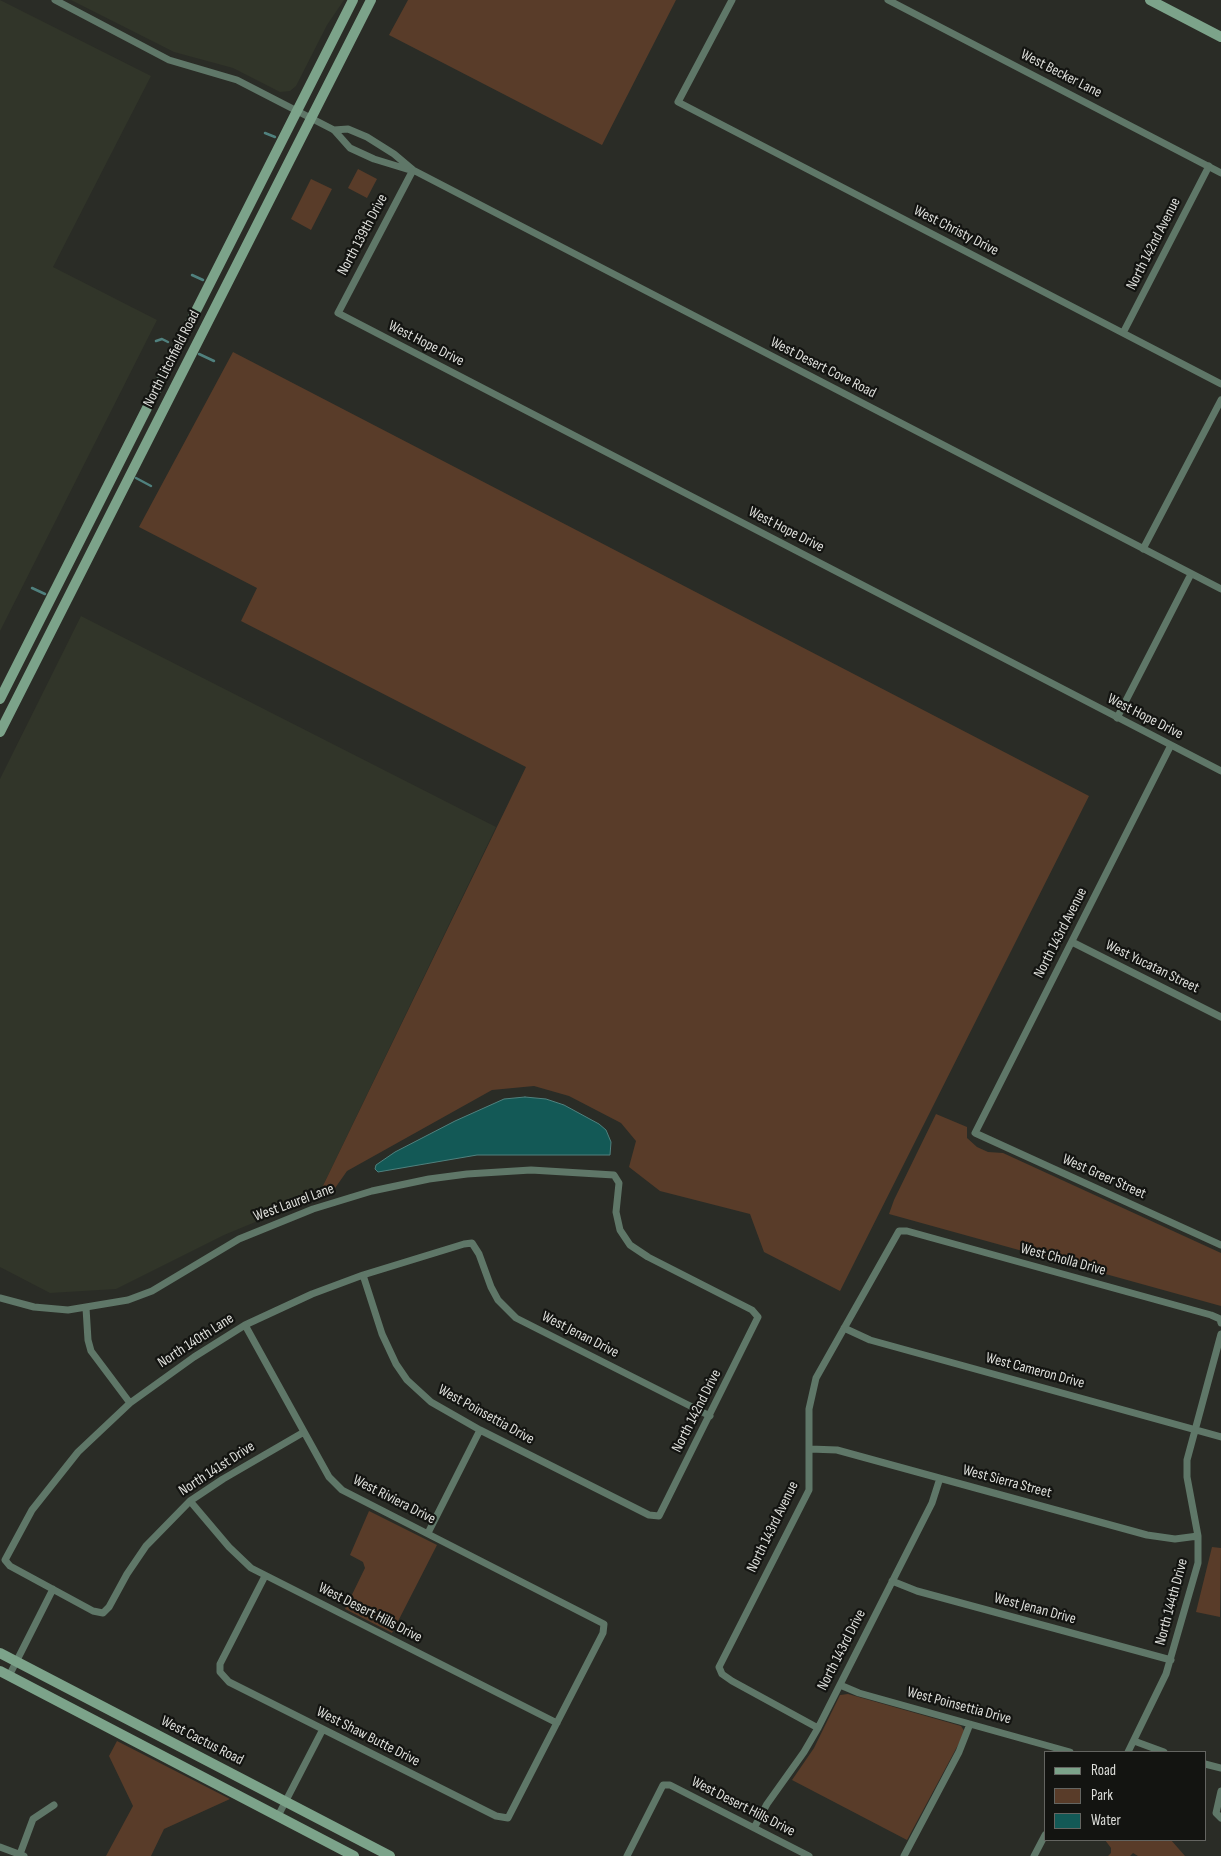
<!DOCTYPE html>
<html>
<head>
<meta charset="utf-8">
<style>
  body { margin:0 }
  #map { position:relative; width:1221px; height:1856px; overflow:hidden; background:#2a2c26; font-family:"Sofia Sans Condensed",sans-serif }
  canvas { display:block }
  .legend { position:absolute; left:1044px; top:1751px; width:162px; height:90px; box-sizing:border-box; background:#131411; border:1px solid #646561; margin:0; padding:6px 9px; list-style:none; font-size:15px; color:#dddeda }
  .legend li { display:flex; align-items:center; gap:10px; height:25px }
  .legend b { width:25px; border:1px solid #646561 }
</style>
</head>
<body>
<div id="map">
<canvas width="1221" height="1856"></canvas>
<ul class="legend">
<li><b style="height:6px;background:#7ca38a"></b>Road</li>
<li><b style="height:14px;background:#593c29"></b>Park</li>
<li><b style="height:14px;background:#135956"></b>Water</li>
</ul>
</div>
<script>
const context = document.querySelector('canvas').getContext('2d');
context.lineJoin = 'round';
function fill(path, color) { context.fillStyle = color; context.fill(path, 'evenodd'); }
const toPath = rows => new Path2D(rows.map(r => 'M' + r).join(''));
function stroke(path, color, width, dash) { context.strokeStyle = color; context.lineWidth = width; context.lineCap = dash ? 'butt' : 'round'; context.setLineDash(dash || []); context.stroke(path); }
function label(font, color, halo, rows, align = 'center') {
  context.font = font + ' "Sofia Sans Condensed",sans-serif'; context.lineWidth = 4.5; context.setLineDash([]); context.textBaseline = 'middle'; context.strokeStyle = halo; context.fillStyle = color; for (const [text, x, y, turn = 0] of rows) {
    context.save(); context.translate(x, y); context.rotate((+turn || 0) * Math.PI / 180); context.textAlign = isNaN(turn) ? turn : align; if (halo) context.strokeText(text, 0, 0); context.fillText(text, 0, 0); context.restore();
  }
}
const built = toPath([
  [0,0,151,76,53,267,157,320,0,631],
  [71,0,344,0,327,25,296,86,290,91,280,92,233,68,174,52],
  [81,616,496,827,318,1196,224,1235,116,1289,50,1293,0,1267,0,779]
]);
const green = toPath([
  [408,0,676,0,602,145,389,35],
  [358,169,377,179,367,198,348,188],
  [311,179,332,189,311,230,291,219],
  [233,352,1089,796,840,1291,764,1252,750,1214,660,1191,629,1167,636,1141,621,1123,569,1096,534,1086,492,1090,347,1171,333,1191,318,1196,526,767,241,621,257,588,139,527],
  [936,1114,967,1127,967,1138,977,1147,988,1152,1003,1153,1221,1253,1221,1306,889,1214,894,1200],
  [369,1511,437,1545,392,1633,345,1609,365,1568,363,1562,350,1555],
  [1212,1547,1221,1548,1220,1617,1196,1612],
  [848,1694,961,1726,965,1732,907,1840,792,1780,814,1748,840,1695],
  [117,1741,230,1799,164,1829,151,1856,106,1856,133,1806,109,1756],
  [1105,1840,1171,1840,1185,1856,1138,1856,1133,1853,1130,1856,1108,1856,1111,1853,1111,1848]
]);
const water = toPath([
  [525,1097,546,1099,564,1105,599,1124,606,1130,611,1142,610,1155,477,1155,378,1172,375,1169,376,1165,395,1152,455,1121,504,1099,525,1097]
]);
const stream = toPath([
  [265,133,275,137],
  [192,275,203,280],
  [156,341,162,339,168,342],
  [199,354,214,361],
  [136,478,151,486],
  [32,588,45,594]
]);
const street = toPath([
  [55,0,169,60,237,80,334,130,350,148,374,159,410,170],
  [732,0,678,102,1221,384],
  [888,0,1221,173],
  [334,130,348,129,367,137,394,154,413,170,1221,589],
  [413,170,338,313,1221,771],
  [1123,333,1209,166],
  [1143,549,1221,400],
  [1117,718,1191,574],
  [1171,745,975,1133,1221,1245],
  [1072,942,1221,1017],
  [0,1298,34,1307,68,1310,128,1300,152,1291,239,1239,313,1209,372,1191,429,1179,467,1174,531,1170,614,1175,619,1183,616,1212,620,1230,630,1245,648,1257,752,1310,758,1317,659,1516,649,1515,480,1430,431,1402,407,1380,396,1364,382,1334,363,1275],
  [86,1308,88,1340,91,1351,130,1403],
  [245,1325,329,1477,342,1490,604,1624,603,1633,508,1818,496,1816,229,1682,220,1672,220,1664,265,1576],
  [844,1328,870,1340,1221,1437],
  [304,1432,223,1479,190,1501,146,1546,127,1574,109,1607,103,1613,93,1611,10,1566,5,1560,32,1510,78,1452,130,1403,194,1357,245,1325,312,1294,363,1275,464,1244,472,1243,479,1254,491,1287,498,1300,516,1318,710,1416],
  [810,1449,837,1450,1147,1535,1175,1539,1198,1536],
  [190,1501,229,1547,251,1568,557,1723],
  [428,1533,480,1430],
  [892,1581,917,1591,1171,1660],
  [9,1676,53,1589],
  [840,1685,859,1693,1070,1752],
  [818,1728,732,1681,722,1674,719,1667,809,1490,809,1409,816,1378,899,1231,907,1231,1211,1315,1220,1319,1221,1323],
  [1134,1741,1164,1752],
  [1128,1752,1166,1674,1198,1563,1198,1536,1187,1477,1187,1460,1221,1334],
  [1205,1764,1221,1768],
  [1221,1791,1216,1813,1221,1818],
  [278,1816,323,1729],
  [754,1828,767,1804,804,1752,818,1728,932,1503,940,1478],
  [0,1847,24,1856],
  [20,1854,33,1819,54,1805],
  [627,1856,663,1785,670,1785,809,1856],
  [904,1856,959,1752,970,1724],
  [1034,1856,1045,1835]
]);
const secondary = toPath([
  [1150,0,1221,37],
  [0,699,353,0],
  [0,732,371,0],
  [0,1653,390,1856],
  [0,1671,354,1856]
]);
const streetNames = [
  ["West Becker Lane",1061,74,27],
  ["West Christy Drive",956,231,27],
  ["North 139th Drive",363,235,-62],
  ["North 142nd Avenue",1154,244,-63],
  ["West Hope Drive",426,344,27],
  ["North Litchfield Road",172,359,-63],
  ["West Desert Cove Road",823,368,27],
  ["West Hope Drive",786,530,27],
  ["West Hope Drive",1145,717,27],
  ["North 143rd Avenue",1061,933,-63],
  ["West Yucatan Street",1152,967,26],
  ["West Greer Street",1104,1177,24],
  ["West Laurel Lane",294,1203,-20],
  ["West Cholla Drive",1063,1260,15],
  ["West Jenan Drive",580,1335,27],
  ["North 140th Lane",196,1341,-33],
  ["West Cameron Drive",1035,1371,15],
  ["North 142nd Drive",697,1411,-63],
  ["West Poinsettia Drive",486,1415,29],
  ["North 141st Drive",217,1469,-33],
  ["West Sierra Street",1007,1482,15],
  ["West Riviera Drive",394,1500,27],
  ["North 143rd Avenue",773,1527,-64],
  ["North 144th Drive",1172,1602,-75],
  ["West Jenan Drive",1035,1609,15],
  ["West Desert Hills Drive",370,1613,27],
  ["North 143rd Drive",842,1650,-63],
  ["West Poinsettia Drive",959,1706,15],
  ["West Shaw Butte Drive",368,1737,27],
  ["West Cactus Road",202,1741,27],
  ["West Desert Hills Drive",743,1807,27]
];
fill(built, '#313529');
fill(green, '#593c29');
fill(water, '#135956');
stroke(water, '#50817e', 1);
stroke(stream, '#50817e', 2.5);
stroke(street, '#5f7768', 7);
stroke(secondary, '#7ca38a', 10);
label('15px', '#dddeda', '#131411', streetNames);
</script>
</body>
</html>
